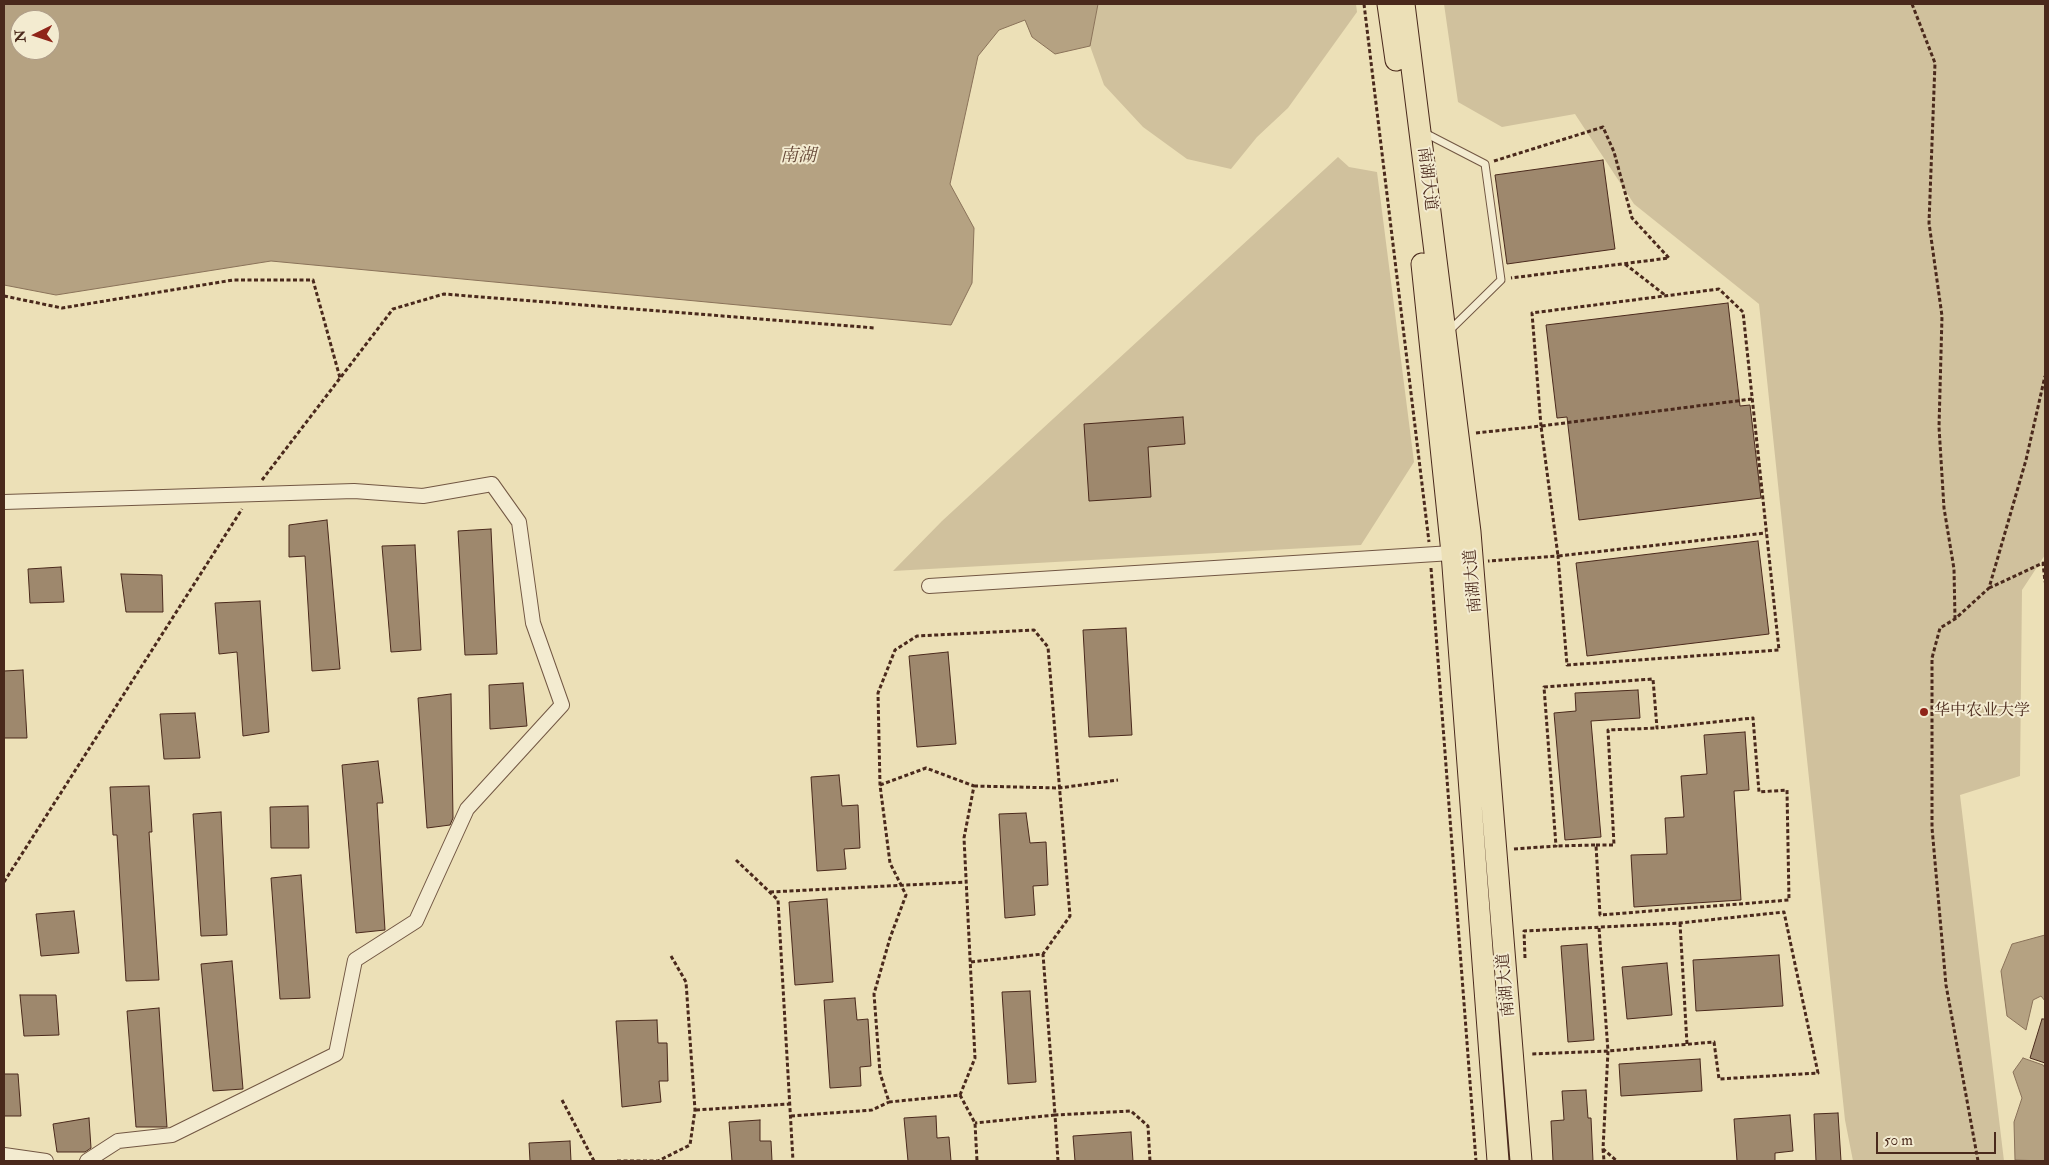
<!DOCTYPE html>
<html>
<head>
<meta charset="utf-8">
<style>
  body { margin:0 }
  #map { position:relative; width:2049px; height:1165px; overflow:hidden; background:#ece0b7; font-family:"IM FELL Double Pica",serif }
  canvas { display:block }
  .frame { position:absolute; inset:0; border:5px solid #4a291c; pointer-events:none }
  .north { position:absolute; left:10px; top:10px; width:50px; height:50px; box-sizing:border-box; background:#f3ebd0; border:1px solid #af9d88; border-radius:50%; rotate:266deg; font-size:14px; font-weight:700; line-height:20px; text-align:center; color:#4a291c }
  .north::after { content:''; display:block; margin:auto; width:18px; height:22px; background:#8f2418; clip-path:polygon(50% 0,100% 100%,50% 72%,0 100%) }
  .scale { position:absolute; left:1876px; top:1132px; width:120px; height:22px; box-sizing:border-box; border:2px solid #4a291c; border-top:0; padding-left:6px; font-size:15px; line-height:18px; white-space:nowrap; color:#4a291c; -webkit-text-stroke:4px #f3ebd0; paint-order:stroke }
</style>
</head>
<body>
<div id="map">
<canvas width="2049" height="1165"></canvas>
<div class="frame"></div>
<div class="north">N</div>
<div class="scale">50 m</div>
</div>
<script>
const context = document.querySelector('canvas').getContext('2d');
context.lineJoin = 'round';
function fill(path, color) { context.fillStyle = color; context.fill(path, 'evenodd'); }
const toPath = rows => new Path2D(rows.map(r => 'M' + r).join(''));
function stroke(path, color, width, dash) { context.strokeStyle = color; context.lineWidth = width; context.lineCap = dash ? 'butt' : 'round'; context.setLineDash(dash || []); context.stroke(path); }
function label(font, color, halo, rows, align = 'center') {
  context.font = font + ' "IM FELL Double Pica","Noto Serif SC",serif'; context.lineWidth = 4; context.setLineDash([]); context.textBaseline = 'middle'; context.strokeStyle = halo; context.fillStyle = color; for (const [text, x, y, turn = 0] of rows) {
    context.save(); context.translate(x, y); context.rotate((+turn || 0) * Math.PI / 180); context.textAlign = isNaN(turn) ? turn : align; if (halo) context.strokeText(text, 0, 0); context.fillText(text, 0, 0); context.restore();
  }
}
const green = toPath([
  [1098,4,1356,4,1357,12,1288,108,1257,137,1231,169,1187,159,1143,127,1104,85,1090,46],
  [1444,4,2045,4,2045,555,2022,590,2020,776,1960,795,2004,1161,1853,1161,1845,1120,1759,304,1634,204,1575,114,1502,127,1458,102],
  [1338,157,1349,167,1377,172,1414,462,1361,545,893,571,942,521]
]);
const water = toPath([
  [4,4,1098,4,1090,46,1055,54,1032,37,1025,20,999,30,978,56,950,184,974,228,972,283,951,325,271,261,56,295,4,285,4,4],
  [20,20,50,20,50,50,20,50,20,20],
  [2045,935,2045,1001,2041,996,2033,1000,2026,1030,2007,1016,2001,971,2012,944,2045,935],
  [2023,1058,2043,1065,2045,1068,2045,1161,2015,1160,2014,1122,2022,1098,2013,1072,2023,1058]
]);
const building = toPath([
  [1603,160,1615,249,1507,264,1495,175,1603,160],
  [1728,303,1740,406,1750,405,1761,498,1579,520,1567,417,1557,418,1546,325,1728,303],
  [1183,417,1185,444,1148,447,1151,497,1089,501,1084,424,1183,417],
  [327,520,340,669,312,671,305,556,289,557,289,525,327,520],
  [491,529,497,654,465,655,458,531,491,529],
  [1758,541,1769,634,1587,656,1576,563,1758,541],
  [415,545,421,650,391,652,382,546,415,545],
  [61,567,64,602,30,603,28,569,61,567],
  [121,574,162,575,163,612,126,612,121,574],
  [260,601,269,732,243,736,237,652,219,654,215,603,260,601],
  [1126,628,1132,735,1089,737,1083,630,1126,628],
  [948,652,956,744,917,747,909,656,948,652],
  [23,670,27,738,4,738,4,671,23,670],
  [523,683,527,726,490,729,489,685,523,683],
  [1638,690,1640,718,1591,721,1601,837,1565,840,1554,713,1576,711,1575,693,1638,690],
  [451,694,453,818,450,825,427,828,418,698,451,694],
  [195,713,200,758,164,759,160,714,195,713],
  [1745,732,1749,790,1734,791,1741,900,1634,907,1631,855,1667,854,1665,818,1684,817,1681,776,1707,774,1704,735,1745,732],
  [378,761,383,803,377,803,385,930,356,933,342,765,378,761],
  [839,775,842,806,858,805,860,848,844,849,846,869,817,871,811,777,839,775],
  [149,786,152,832,149,832,159,980,126,981,117,835,113,835,110,787,149,786],
  [308,806,309,848,271,848,270,807,308,806],
  [221,812,227,935,201,936,193,814,221,812],
  [1026,813,1030,843,1046,842,1048,885,1033,886,1035,915,1005,918,999,814,1026,813],
  [301,875,310,998,280,999,271,878,301,875],
  [827,899,833,982,795,985,789,902,827,899],
  [74,911,79,953,41,956,36,914,74,911],
  [1587,944,1594,1040,1568,1042,1561,946,1587,944],
  [1779,955,1783,1006,1696,1011,1693,960,1779,955],
  [232,961,243,1089,213,1091,201,964,232,961],
  [1667,963,1672,1015,1627,1019,1622,967,1667,963],
  [1030,991,1036,1082,1008,1084,1002,992,1030,991],
  [20,995,56,995,59,1035,24,1036,20,995],
  [855,998,857,1020,868,1019,871,1066,860,1067,861,1086,830,1088,824,1000,855,998],
  [159,1008,167,1127,136,1127,127,1011,159,1008],
  [2042,1019,2045,1019,2045,1063,2030,1058,2042,1019],
  [657,1020,658,1043,667,1043,668,1081,659,1081,661,1102,622,1107,616,1021,657,1020],
  [1700,1059,1702,1091,1621,1096,1619,1064,1700,1059],
  [4,1074,18,1074,21,1116,4,1116,4,1074],
  [1586,1090,1588,1118,1591,1118,1593,1161,1553,1161,1551,1121,1564,1120,1562,1091,1586,1090],
  [1838,1113,1841,1161,1816,1161,1814,1114,1838,1113],
  [1790,1115,1793,1151,1775,1153,1775,1161,1737,1161,1734,1119,1790,1115],
  [936,1116,937,1138,949,1137,951,1161,908,1161,904,1118,936,1116],
  [89,1118,91,1148,85,1152,57,1152,53,1124,89,1118],
  [760,1120,760,1141,771,1141,772,1161,732,1161,729,1122,760,1120],
  [1131,1132,1133,1161,1075,1161,1073,1136,1131,1132],
  [570,1141,571,1161,530,1161,529,1143,570,1141]
]);
const path = toPath([
  [1364,4,1429,542],
  [1912,4,1935,63,1929,223,1942,316,1939,427,1944,508,1954,569,1955,619],
  [1494,161,1603,127,1614,152,1632,218,1669,258,1511,278],
  [1625,264,1665,295],
  [4,296,62,308,233,280,313,280,340,378],
  [1752,399,1541,426,1558,556,1766,533],
  [1476,433,1541,426,1532,313,1719,289,1743,312,1779,650,1567,665,1558,556,1488,561],
  [262,480,393,309,444,294,875,328],
  [1431,568,1476,1161],
  [1989,588,2043,563,2045,582],
  [880,785,926,768,974,786,964,838,975,1058,960,1095,889,1102,880,1073,874,994,890,938,906,895,890,863,880,785,878,693,895,650,917,636,1034,630,1048,647,1070,916,1043,954],
  [974,786,1059,788,1118,780],
  [1596,845,1614,845,1608,730,1657,728],
  [1514,849,1556,846,1544,687,1653,679,1657,728,1753,718,1759,792,1787,790,1789,900,1600,915,1596,845,1556,846],
  [736,860,778,900,793,1161],
  [4,882,242,509],
  [770,892,966,882],
  [1680,923,1687,1044],
  [1599,928,1608,1051,1603,1149,1617,1161],
  [1525,958,1524,931,1680,923,1784,912,1818,1073,1719,1079,1714,1042,1608,1051,1530,1054],
  [971,962,1043,954,1055,1115,975,1123],
  [960,1095,975,1123,977,1161],
  [562,1100,594,1161],
  [696,1110,790,1104],
  [791,1116,872,1110,889,1102],
  [1603,1149,1604,1161],
  [617,1161,658,1161,690,1145,695,1110,686,982,671,956],
  [1058,1161,1055,1115,1131,1111,1148,1126,1150,1161],
  [1978,1161,1946,985,1932,828,1932,658,1940,628,1955,619,1989,588,2026,460,2045,376]
]);
const lane = toPath([
  [1423,132,1485,164,1501,280,1449,331]
]);
const street = toPath([
  [4,502,354,491,423,496,492,484,519,522,533,623,562,705,467,809,416,921,355,960,336,1054,172,1135,118,1141,87,1161],
  [929,586,1452,553],
  [4,1155,46,1161]
]);
const primary = toPath([
  [1388,4,1396,60],
  [1404,4,1470,532,1521,1161],
  [1422,264,1452,553,1498,1161]
]);
const markers = [
  [1924,712,5,"#8f2418"]
];
const streetNames = [
  ["南湖大道",1426,179,83],
  ["南湖大道",1474,581,-95],
  ["南湖大道",1507,985,-95]
];
const poiNames = [
  ["华中农业大学",1934,712]
];
const waterNames = [
  ["南湖",798,157]
];
fill(green, '#d0c19d');
fill(water, '#b5a282');
stroke(water, '#8a7259', 1);
fill(building, '#9e886d');
stroke(building, '#4a291c', 1);
stroke(lane, '#725743', 9);
stroke(street, '#725743', 16);
stroke(primary, '#4a291c', 23);
stroke(path, '#4a291c', 3, [4, 2.5]);
stroke(lane, '#f3ebd0', 7);
stroke(street, '#f3ebd0', 14);
stroke(primary, '#ece0b7', 21);
for (const [x, y, r, color] of markers) { const dot = new Path2D(); dot.arc(x, y, r, 0, 2 * Math.PI); context.fillStyle = color; context.fill(dot); stroke(dot, '#f3ebd0', 2); }
label('16px', '#4a291c', '#f3ebd0', streetNames);
label('16px', '#4a291c', '#f3ebd0', poiNames, 'left');
label('italic 18px', '#654736', '#f3ebd0', waterNames);
</script>
</body>
</html>
